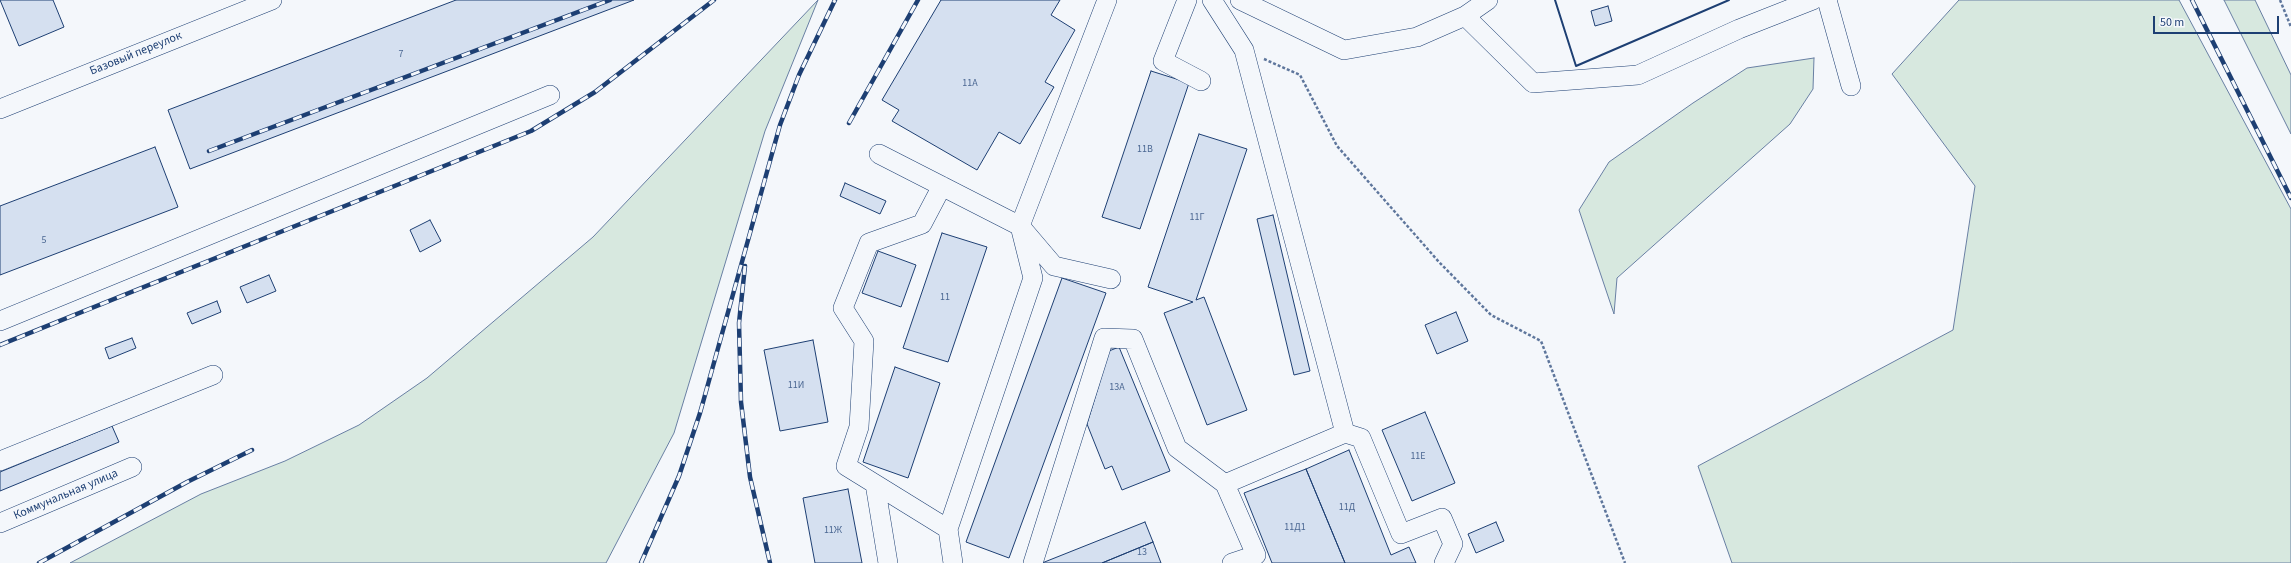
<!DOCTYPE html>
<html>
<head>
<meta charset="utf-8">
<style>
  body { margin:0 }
  #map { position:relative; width:2291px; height:563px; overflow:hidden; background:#f4f7fb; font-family:"Source Sans 3",sans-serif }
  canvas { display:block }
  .scale { position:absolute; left:2153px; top:16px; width:126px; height:18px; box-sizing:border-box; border:2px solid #1d3f73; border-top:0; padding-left:5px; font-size:12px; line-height:14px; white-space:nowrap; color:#1d3f73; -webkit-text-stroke:3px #f4f7fb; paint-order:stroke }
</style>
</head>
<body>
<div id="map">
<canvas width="2291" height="563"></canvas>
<div class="scale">50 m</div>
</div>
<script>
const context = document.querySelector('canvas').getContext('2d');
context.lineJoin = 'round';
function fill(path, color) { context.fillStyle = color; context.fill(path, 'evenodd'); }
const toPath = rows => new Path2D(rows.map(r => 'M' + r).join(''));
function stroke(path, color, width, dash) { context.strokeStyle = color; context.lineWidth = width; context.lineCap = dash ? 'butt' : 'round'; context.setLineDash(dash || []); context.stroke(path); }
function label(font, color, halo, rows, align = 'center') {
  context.font = font + ' "Source Sans 3",sans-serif'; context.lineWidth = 3; context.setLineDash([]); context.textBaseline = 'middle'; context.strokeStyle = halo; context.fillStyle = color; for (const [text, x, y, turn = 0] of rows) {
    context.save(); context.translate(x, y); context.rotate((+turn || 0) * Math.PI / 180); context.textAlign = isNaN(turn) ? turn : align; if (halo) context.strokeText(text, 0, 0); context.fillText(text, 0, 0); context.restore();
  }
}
const green = toPath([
  [818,0,765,131,674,433,606,563,70,563,201,494,285,461,359,425,427,378,593,237,818,0],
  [1959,0,2179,0,2291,209,2291,563,1732,563,1698,466,1953,330,1975,186,1892,74,1959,0],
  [2224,0,2255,0,2291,75,2291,134,2224,0],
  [1814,58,1813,89,1790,124,1617,278,1614,314,1579,210,1609,162,1693,103,1747,68,1814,58]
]);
const building = toPath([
  [0,0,53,0,64,27,19,46,0,0],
  [456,0,634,0,190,169,168,110,456,0],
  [941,0,1060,0,1051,15,1075,30,1045,82,1054,87,1020,144,999,132,977,170,892,121,899,110,882,100,941,0],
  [1608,6,1612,21,1595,26,1591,11,1608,6],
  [1151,71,1189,83,1140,229,1102,217,1151,71],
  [1199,134,1247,149,1196,300,1204,297,1247,410,1207,425,1164,313,1193,302,1148,287,1199,134],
  [155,147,178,207,0,275,0,206,155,147],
  [845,183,886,201,880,214,840,196,845,183],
  [1273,215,1310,371,1294,375,1257,219,1273,215],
  [430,220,441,241,420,252,410,230,430,220],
  [942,233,987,247,948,362,903,348,942,233],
  [878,251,916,265,901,307,862,293,878,251],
  [269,275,276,291,247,303,240,287,269,275],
  [1062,278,1106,293,1009,558,966,542,1062,278],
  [217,301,221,312,192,324,187,313,217,301],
  [1456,312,1468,341,1437,354,1425,325,1456,312],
  [132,338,136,348,109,359,105,348,132,338],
  [813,340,828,422,780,431,764,350,813,340],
  [1119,347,1170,471,1122,490,1112,466,1105,469,1087,424,1109,351,1119,347],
  [895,367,940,383,908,478,863,462,895,367],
  [1425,412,1455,483,1412,501,1382,430,1425,412],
  [112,426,119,442,0,491,0,472,112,426],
  [1349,450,1391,555,1409,547,1416,563,1345,563,1306,469,1349,450],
  [1306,469,1345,563,1272,563,1244,493,1306,469],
  [848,489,862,563,815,563,803,498,848,489],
  [1145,522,1153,542,1102,563,1042,563,1145,522],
  [1496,522,1504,541,1476,553,1468,534,1496,522],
  [1153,542,1161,563,1102,563,1153,542]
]);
const path = toPath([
  [2280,0,2291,27],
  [1264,59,1300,75,1337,146,1439,262,1491,315,1541,341,1625,563]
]);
const minor = toPath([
  [1187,0,1163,61,1201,81],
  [1212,0,1244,50,1345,433,1225,484],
  [1240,0,1344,50,1417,37,1465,16,1488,0],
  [1827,0,1851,86],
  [1465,16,1533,83,1638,75,1739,29,1813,0],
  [0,109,272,0],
  [879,154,1020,226,1054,266,1111,279],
  [942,186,922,224,869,243,843,308,864,341,859,427,846,466,948,529,1033,278,1020,226,1107,0],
  [0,321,550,95],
  [1345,433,1361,438,1401,534,1442,518,1453,544,1444,563],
  [0,461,213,375],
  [875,484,888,563],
  [0,523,132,467],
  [948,529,953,563],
  [1033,563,1104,338,1133,339,1177,448,1225,484,1256,555,1232,563]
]);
const rail = toPath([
  [2192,0,2291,198],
  [849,123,918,0],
  [209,151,610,0],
  [745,266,739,323,741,402,750,477,770,563],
  [0,345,531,131,595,92,714,0],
  [39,563,187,482,252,450],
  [641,563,679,476,700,413,780,125,799,75,835,0]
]);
const wall = toPath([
  [1555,0,1576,66,1729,0]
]);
const numberNames = [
  ["7",401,55],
  ["11А",970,84],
  ["11В",1145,150],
  ["11Г",1197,218],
  ["5",44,241],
  ["11",945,298],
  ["11И",796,386],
  ["13А",1117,388],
  ["11Е",1418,457],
  ["11Д",1347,508],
  ["11Д1",1295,528],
  ["11Ж",833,531],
  ["13",1142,553]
];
const streetNames = [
  ["Базовый переулок",136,54,-22],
  ["Коммунальная улица",66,495,-23]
];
fill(green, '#d7e8df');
stroke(green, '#687fa3', 1);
fill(building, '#d5e0f0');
stroke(building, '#1d3f73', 1);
stroke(minor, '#1d3f73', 20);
stroke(path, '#5e769c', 2.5, [3, 2]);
stroke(minor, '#f4f7fb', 19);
stroke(rail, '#1d3f73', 4.5);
stroke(rail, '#f4f7fb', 3, [9]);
stroke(wall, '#1d3f73', 2);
label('10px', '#4b6792', null, numberNames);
label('12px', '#1d3f73', '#f4f7fb', streetNames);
</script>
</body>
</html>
